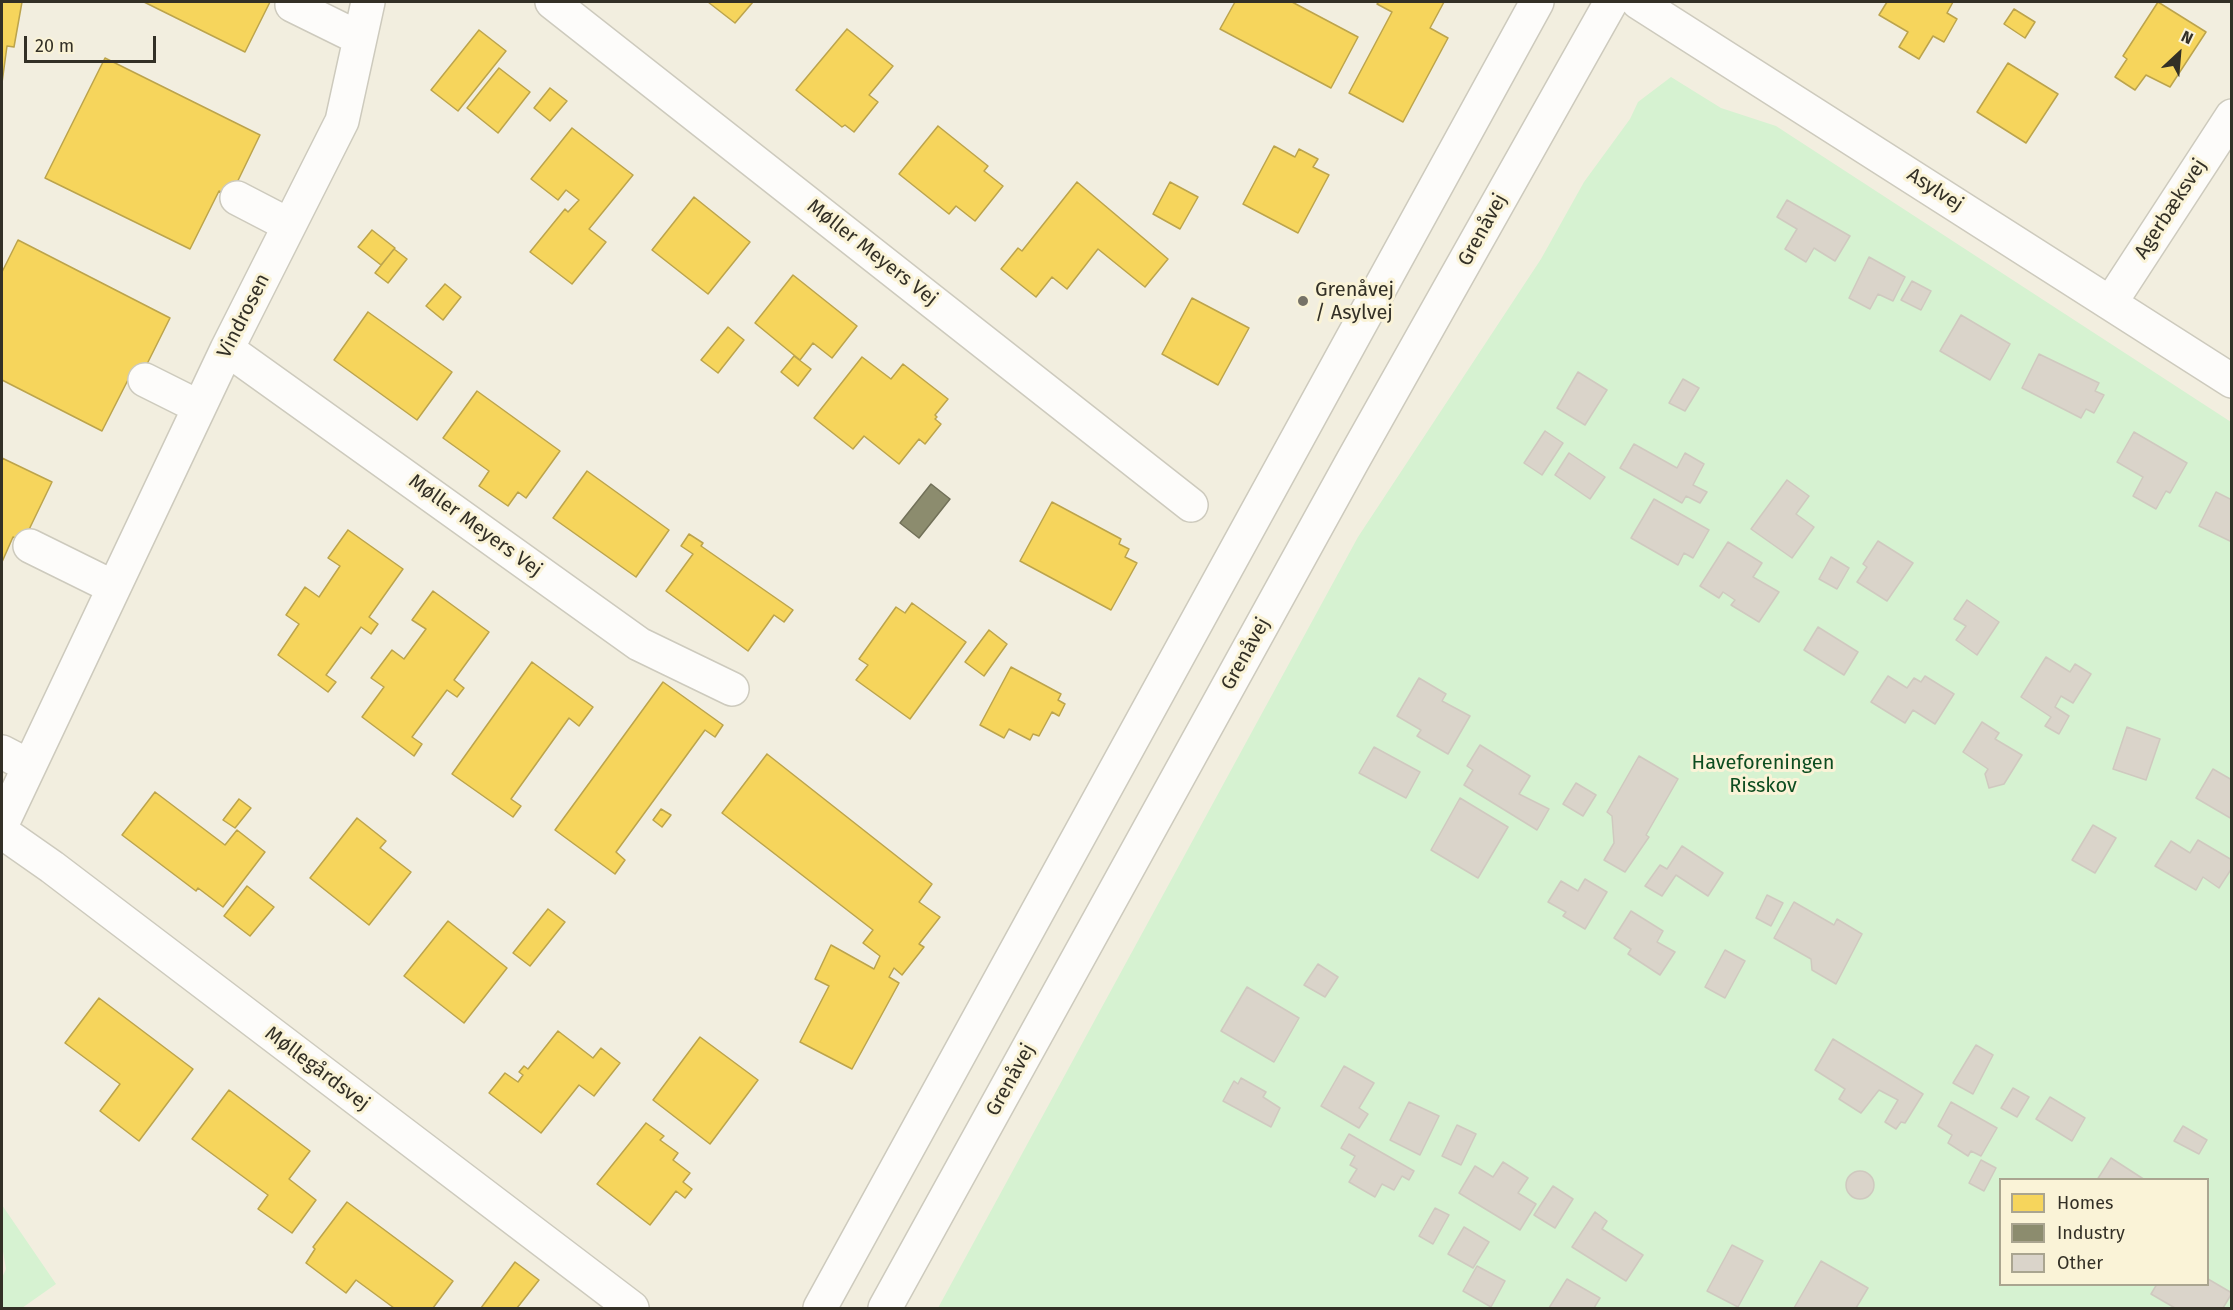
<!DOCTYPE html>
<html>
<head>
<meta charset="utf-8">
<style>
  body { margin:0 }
  #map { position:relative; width:2233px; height:1310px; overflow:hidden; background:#f2eedf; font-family:"Fira Sans",sans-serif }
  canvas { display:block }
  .frame { position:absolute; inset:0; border:3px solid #333026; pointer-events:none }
  .legend { position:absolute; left:1999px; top:1178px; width:210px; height:108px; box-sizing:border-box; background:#faf3d7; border:2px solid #aaa590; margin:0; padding:8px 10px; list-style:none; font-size:18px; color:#333026 }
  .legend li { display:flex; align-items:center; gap:12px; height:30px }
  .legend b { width:30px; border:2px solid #aaa590 }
  .north { position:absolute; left:2149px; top:24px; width:60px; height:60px; -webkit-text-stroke:4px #faf3d7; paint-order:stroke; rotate:26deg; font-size:16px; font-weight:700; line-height:24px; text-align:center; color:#333026 }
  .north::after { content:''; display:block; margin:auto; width:21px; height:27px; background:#333026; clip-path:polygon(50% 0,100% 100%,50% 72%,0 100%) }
  .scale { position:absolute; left:24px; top:36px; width:132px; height:27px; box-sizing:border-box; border:3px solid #333026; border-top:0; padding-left:8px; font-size:18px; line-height:21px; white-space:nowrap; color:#333026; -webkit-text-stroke:4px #faf3d7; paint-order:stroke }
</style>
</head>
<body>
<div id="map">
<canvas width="2233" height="1310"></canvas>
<div class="frame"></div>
<ul class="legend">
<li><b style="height:16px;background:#f6d55c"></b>Homes</li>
<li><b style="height:16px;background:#8c8c6e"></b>Industry</li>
<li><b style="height:16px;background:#dad4ca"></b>Other</li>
</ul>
<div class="north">N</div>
<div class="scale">20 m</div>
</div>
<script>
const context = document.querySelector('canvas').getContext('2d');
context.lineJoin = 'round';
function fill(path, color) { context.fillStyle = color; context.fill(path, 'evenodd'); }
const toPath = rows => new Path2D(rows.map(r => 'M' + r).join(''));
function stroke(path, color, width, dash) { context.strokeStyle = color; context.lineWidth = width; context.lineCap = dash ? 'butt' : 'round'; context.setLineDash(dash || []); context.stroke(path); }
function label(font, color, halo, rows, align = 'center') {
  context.font = font + ' "Fira Sans",sans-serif'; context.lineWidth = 6; context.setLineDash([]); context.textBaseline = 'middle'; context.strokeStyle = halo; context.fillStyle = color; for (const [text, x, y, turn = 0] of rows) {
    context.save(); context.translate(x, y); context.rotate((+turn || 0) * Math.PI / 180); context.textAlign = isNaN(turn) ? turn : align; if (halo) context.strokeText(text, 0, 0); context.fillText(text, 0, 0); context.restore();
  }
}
const green = toPath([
  [1671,77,1721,108,1776,126,2231,422,2231,1308,938,1308,1358,537,1541,259,1584,182,1630,119,1638,102],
  [2000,1180,2208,1180,2208,1284,2000,1284],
  [2,1205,56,1284,22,1308,2,1308,2,1278,6,1269,2,1245]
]);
const homes = toPath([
  [2,2,22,2,14,47,7,46,2,83,2,2],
  [144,2,270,2,245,52,144,2],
  [708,2,753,2,735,23,708,2],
  [1235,2,1292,2,1358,37,1331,88,1220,29,1235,2],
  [1379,2,1444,2,1430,28,1448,38,1403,122,1349,93,1392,12,1377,4,1379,2],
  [1887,2,1953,2,1947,13,1957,19,1944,42,1933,36,1919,59,1899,47,1908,32,1879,15,1887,2],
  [2158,2,2206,32,2170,87,2146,75,2135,90,2115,77,2127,59,2123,56,2158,2],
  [2014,9,2035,22,2025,38,2004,24,2014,9],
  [847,29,893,66,869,95,878,102,854,132,845,125,842,127,796,90,847,29],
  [479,30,506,51,458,111,431,90,479,30],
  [105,58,260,135,230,197,219,191,190,249,45,178,105,58],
  [2008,63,2058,94,2026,143,1977,112,2008,63],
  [499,68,530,92,498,133,467,108,499,68],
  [550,88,567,101,550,121,534,108,550,88],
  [938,126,988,166,984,171,1003,186,975,221,956,206,949,214,899,174,938,126],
  [572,128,633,175,589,229,606,242,572,284,530,252,565,209,568,212,579,200,566,190,558,200,531,179,572,128],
  [1274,146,1295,157,1299,149,1318,159,1313,167,1329,175,1298,233,1243,204,1274,146],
  [1077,182,1168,259,1145,287,1098,249,1067,289,1052,277,1036,297,1001,269,1018,248,1022,251,1077,182],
  [1170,182,1198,197,1180,229,1153,214,1170,182],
  [694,197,750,242,708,294,652,250,694,197],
  [372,230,395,248,381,265,358,247,372,230],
  [18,240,170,318,141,376,132,372,102,431,2,380,2,272,18,240],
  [394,249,407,259,388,283,375,273,394,249],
  [793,275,857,326,832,358,813,343,800,360,755,323,793,275],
  [445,284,461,297,443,320,426,306,445,284],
  [1192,298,1249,328,1218,385,1162,354,1192,298],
  [368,312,452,372,417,420,334,360,368,312],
  [728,327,744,340,718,373,701,360,728,327],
  [794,356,811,369,798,386,781,372,794,356],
  [862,357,891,379,903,364,948,399,935,415,937,417,935,419,941,424,925,444,919,439,899,464,864,436,853,449,814,418,862,357],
  [477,391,560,451,526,498,518,492,508,506,479,486,489,471,443,438,477,391],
  [2,458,52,482,23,542,13,537,2,562,2,458],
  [587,471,669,530,636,577,553,518,587,471],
  [1052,502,1121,539,1119,544,1129,549,1125,557,1137,563,1111,610,1020,561,1052,502],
  [348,530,403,569,369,617,378,624,371,634,361,627,326,675,336,682,328,692,278,655,299,624,286,615,305,587,319,597,340,566,328,558,348,530],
  [689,534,703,543,701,546,793,610,784,622,774,615,748,651,666,591,693,554,681,546,689,534],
  [433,591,489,632,454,680,464,688,457,697,447,690,412,737,422,744,414,756,362,717,384,687,371,678,392,650,404,659,426,629,412,620,433,591],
  [912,603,966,642,910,719,856,680,868,665,859,659,896,607,905,613,912,603],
  [989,630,1007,644,984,676,965,662,989,630],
  [532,662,593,707,579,726,569,718,511,799,521,806,513,817,452,774,532,662],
  [1011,667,1061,694,1058,700,1065,704,1059,716,1052,712,1039,736,1033,734,1030,740,1009,729,1004,738,980,725,1011,667],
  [663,682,723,725,715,737,705,730,616,852,625,860,615,874,555,830,663,682],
  [767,754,932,884,919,902,940,917,919,944,924,947,902,975,894,968,889,977,899,983,852,1069,800,1042,829,986,815,979,831,945,874,969,880,956,863,943,873,930,722,813,767,754],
  [155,792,225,845,237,830,265,852,223,907,198,888,196,891,122,835,155,792],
  [239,799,251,808,235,828,223,820,239,799],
  [661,809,671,815,662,827,653,820,661,809],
  [357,818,386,841,380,848,411,872,369,925,310,878,357,818],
  [247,886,274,907,250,936,224,916,247,886],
  [548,909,565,922,530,966,513,953,548,909],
  [448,921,507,968,464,1023,404,976,448,921],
  [99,998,193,1069,139,1141,100,1111,120,1084,65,1043,99,998],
  [558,1031,593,1058,601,1048,620,1063,594,1096,579,1085,541,1133,489,1093,505,1073,518,1082,523,1075,519,1072,524,1066,528,1069,558,1031],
  [700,1037,758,1080,710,1144,653,1100,700,1037],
  [229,1090,310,1151,289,1179,316,1200,292,1233,258,1209,268,1195,192,1139,229,1090],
  [646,1123,664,1136,660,1140,678,1153,673,1160,690,1173,683,1182,692,1189,685,1198,676,1191,650,1225,597,1184,646,1123],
  [347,1202,453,1281,433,1308,394,1308,356,1280,346,1293,306,1263,315,1249,313,1247,347,1202],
  [515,1262,539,1280,517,1308,481,1308,515,1262]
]);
const industry = toPath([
  [931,484,950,499,919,538,900,523,931,484]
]);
const building = toPath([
  [1787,200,1850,236,1835,261,1814,248,1806,262,1785,249,1797,229,1777,217,1787,200],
  [1869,257,1905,277,1893,301,1878,294,1870,309,1849,298,1869,257],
  [1912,281,1931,291,1921,310,1901,300,1912,281],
  [1961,315,2010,344,1990,380,1940,351,1961,315],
  [2039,354,2099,383,2095,391,2104,395,2094,413,2086,409,2081,418,2022,388,2039,354],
  [1578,372,1607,390,1585,425,1557,408,1578,372],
  [1683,379,1699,388,1685,411,1669,403,1683,379],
  [1545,431,1563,443,1542,475,1524,463,1545,431],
  [2134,432,2187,463,2170,493,2166,491,2156,509,2133,496,2143,477,2117,462,2134,432],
  [1634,444,1677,468,1685,453,1704,464,1693,485,1707,492,1700,503,1686,496,1682,503,1620,468,1634,444],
  [1569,453,1605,477,1590,499,1555,475,1569,453],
  [1787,480,1809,496,1796,514,1814,527,1792,558,1751,529,1787,480],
  [2216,492,2232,500,2232,542,2199,526,2216,492],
  [1654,499,1709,530,1693,558,1684,553,1678,565,1631,538,1654,499],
  [1878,541,1913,563,1887,601,1857,582,1867,567,1863,564,1878,541],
  [1728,542,1762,563,1753,577,1779,592,1759,622,1731,605,1735,600,1723,592,1719,598,1700,586,1728,542],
  [1831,557,1849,568,1837,589,1819,579,1831,557],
  [1967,600,1999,622,1977,655,1956,640,1966,626,1954,619,1967,600],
  [1818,627,1858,652,1844,675,1804,650,1818,627],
  [2046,657,2070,672,2075,664,2091,674,2073,703,2061,696,2055,707,2069,716,2059,734,2045,726,2051,717,2021,697,2046,657],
  [1888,676,1907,688,1914,678,1921,682,1925,676,1954,694,1935,724,1913,710,1905,723,1871,702,1888,676],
  [1419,678,1446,694,1442,701,1470,716,1448,754,1417,736,1421,730,1397,716,1419,678],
  [1982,722,1999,733,1995,739,2022,755,2004,784,1989,788,1985,774,1988,769,1963,752,1982,722],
  [2127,727,2160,739,2146,780,2113,769,2127,727],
  [1480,745,1530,776,1519,794,1549,809,1537,830,1464,785,1473,770,1467,766,1480,745],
  [1374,747,1420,772,1406,798,1359,773,1374,747],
  [1639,756,1678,779,1646,835,1649,837,1625,872,1604,860,1614,843,1612,816,1607,812,1639,756],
  [2213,769,2232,780,2232,819,2196,798,2213,769],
  [1576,783,1596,795,1583,816,1563,804,1576,783],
  [1460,798,1508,827,1478,878,1431,850,1460,798],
  [2093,825,2116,838,2095,873,2072,860,2093,825],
  [2198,840,2232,860,2232,868,2219,888,2203,877,2196,890,2155,866,2171,841,2190,853,2198,840],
  [1682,846,1723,873,1708,896,1676,875,1662,896,1645,886,1660,865,1667,869,1682,846],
  [1585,879,1607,892,1585,929,1563,916,1566,912,1548,902,1561,881,1578,891,1585,879],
  [1767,895,1783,903,1771,926,1756,918,1767,895],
  [1794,902,1834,925,1837,919,1862,934,1836,984,1812,970,1811,959,1774,938,1794,902],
  [1631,911,1663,931,1657,942,1675,952,1660,975,1628,954,1631,949,1614,938,1631,911],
  [1725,950,1745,961,1725,998,1705,987,1725,950],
  [1318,964,1338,977,1325,997,1304,985,1318,964],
  [1247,987,1299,1018,1274,1062,1221,1031,1247,987],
  [1833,1039,1923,1094,1905,1123,1901,1122,1896,1129,1885,1122,1898,1100,1879,1090,1861,1113,1839,1099,1845,1089,1815,1070,1833,1039],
  [1976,1045,1993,1055,1973,1094,1953,1083,1976,1045],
  [1344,1066,1374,1083,1359,1108,1368,1114,1359,1128,1321,1106,1344,1066],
  [1241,1078,1266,1092,1263,1097,1280,1108,1271,1127,1223,1101,1234,1081,1238,1084,1241,1078],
  [2013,1088,2029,1097,2017,1117,2001,1108,2013,1088],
  [2050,1097,2085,1118,2072,1141,2036,1119,2050,1097],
  [1409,1102,1439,1116,1420,1155,1390,1140,1409,1102],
  [1951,1102,1997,1128,1981,1156,1971,1151,1968,1156,1948,1143,1952,1135,1938,1126,1951,1102],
  [1457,1125,1476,1134,1461,1165,1442,1156,1457,1125],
  [2183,1126,2207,1140,2199,1154,2174,1141,2183,1126],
  [1349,1134,1414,1171,1409,1180,1402,1176,1394,1190,1382,1184,1375,1197,1349,1182,1357,1169,1350,1165,1355,1156,1341,1148,1349,1134],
  [2111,1158,2145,1180,2097,1180,2111,1158],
  [1981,1160,1996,1168,1984,1191,1969,1183,1981,1160],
  [1503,1162,1528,1178,1518,1193,1536,1204,1520,1230,1459,1193,1475,1166,1493,1177,1503,1162],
  '1846 1185a14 14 0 1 1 28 0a14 14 0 1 1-28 0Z',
  [1553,1186,1573,1199,1555,1228,1534,1215,1553,1186],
  [1435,1208,1449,1215,1433,1244,1419,1236,1435,1208],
  [1595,1212,1607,1221,1602,1229,1643,1255,1626,1281,1572,1247,1595,1212],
  [1464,1227,1489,1242,1473,1268,1448,1254,1464,1227],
  [1732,1245,1763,1261,1738,1307,1707,1291,1732,1245],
  [1821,1261,1868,1288,1856,1308,1794,1308,1821,1261],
  [1477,1266,1505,1281,1491,1307,1463,1291,1477,1266],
  [1567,1279,1600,1298,1594,1308,1549,1308,1567,1279],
  [2208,1279,2232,1293,2223,1308,2175,1308,2151,1294,2157,1284,2208,1284,2208,1279]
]);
const minor = toPath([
  [552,2,1191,505],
  [1638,2,2232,381],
  [292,5,359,38],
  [237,198,289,225],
  [2111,302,2232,116],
  [227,349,639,644,732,689],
  [145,380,199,407],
  [30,546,113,587],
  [2,752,29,766],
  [2,824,227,349,342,121,368,2],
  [2,832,52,867,632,1308],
  [820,1308,1537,2],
  [885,1308,1352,462,1611,2]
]);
const markers = [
  [1303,301,6,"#767267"]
];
const streetNames = [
  ["Asylvej",1935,190,33],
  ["Agerbæksvej",2171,209,-57],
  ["Grenåvej",1483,230,-61],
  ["Møller Meyers Vej",872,253,38],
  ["Vindrosen",244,316,-63],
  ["Møller Meyers Vej",475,526,36],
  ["Grenåvej",1246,654,-61],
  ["Møllegårdsvej",317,1069,37],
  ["Grenåvej",1011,1080,-61]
];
const poiNames = [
  ["Grenåvej",1315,290],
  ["/ Asylvej",1315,313]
];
const parkNames = [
  ["Haveforeningen",1763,763],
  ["Risskov",1763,786]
];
fill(green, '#d6f2d1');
fill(homes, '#f6d55c');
stroke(homes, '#bca44c', 1.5);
fill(industry, '#8c8c6e');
stroke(industry, '#717058', 1.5);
fill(building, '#dad4ca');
stroke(building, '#cfc9bf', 1.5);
stroke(minor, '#cdcabd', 36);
stroke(minor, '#fdfcfa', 33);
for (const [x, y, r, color] of markers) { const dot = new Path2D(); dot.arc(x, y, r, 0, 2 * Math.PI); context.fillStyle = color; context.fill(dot); stroke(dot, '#faf3d7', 2); }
label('20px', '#333026', '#faf3d7', streetNames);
label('20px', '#333026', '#faf3d7', poiNames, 'left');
label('20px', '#0d4d20', '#faf3d7', parkNames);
</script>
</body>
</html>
